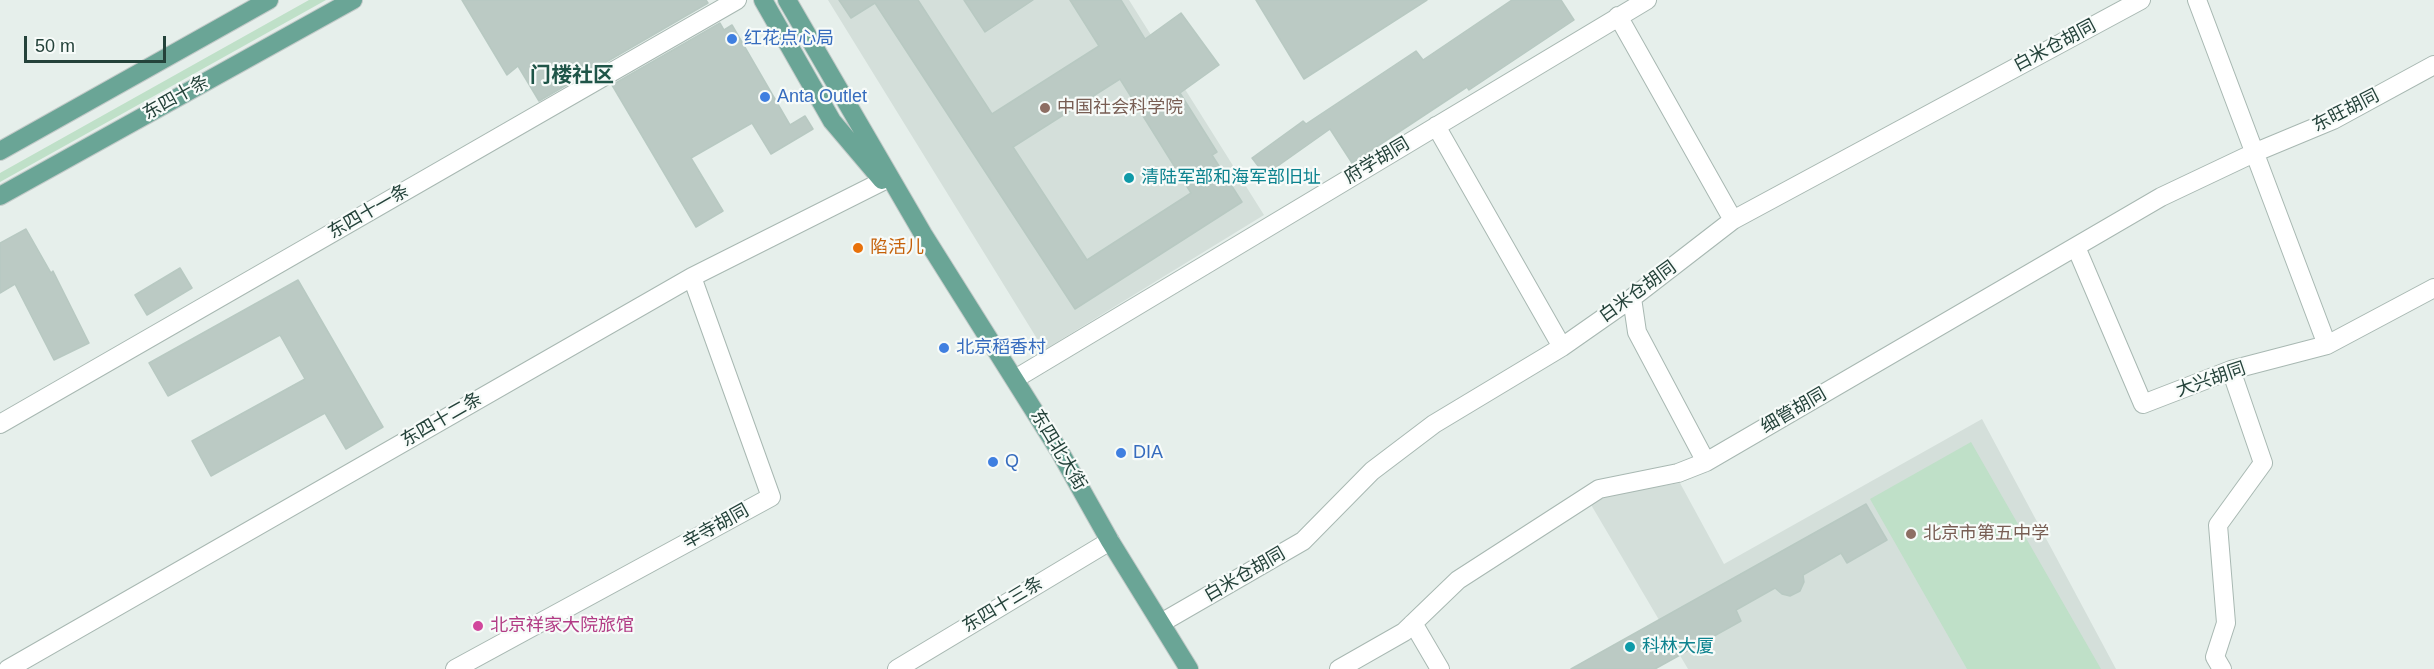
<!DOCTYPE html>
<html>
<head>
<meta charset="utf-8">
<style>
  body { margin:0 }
  #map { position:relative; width:2434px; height:669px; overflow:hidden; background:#e6efeb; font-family:Helvetica,sans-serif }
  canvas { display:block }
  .scale { position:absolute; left:24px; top:36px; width:142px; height:27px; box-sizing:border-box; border:3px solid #24423a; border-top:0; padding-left:8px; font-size:18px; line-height:21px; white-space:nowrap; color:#24423a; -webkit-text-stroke:4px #f7fbf9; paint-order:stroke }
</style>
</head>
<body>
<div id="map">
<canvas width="2434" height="669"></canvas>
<div class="scale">50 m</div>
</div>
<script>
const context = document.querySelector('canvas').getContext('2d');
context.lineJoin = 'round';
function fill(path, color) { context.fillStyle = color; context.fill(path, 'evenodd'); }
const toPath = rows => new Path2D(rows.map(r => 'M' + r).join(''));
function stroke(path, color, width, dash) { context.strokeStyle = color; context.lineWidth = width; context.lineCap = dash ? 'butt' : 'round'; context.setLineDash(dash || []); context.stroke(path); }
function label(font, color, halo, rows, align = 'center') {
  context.font = font + ' Helvetica,"Noto Sans SC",sans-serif'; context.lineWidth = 4.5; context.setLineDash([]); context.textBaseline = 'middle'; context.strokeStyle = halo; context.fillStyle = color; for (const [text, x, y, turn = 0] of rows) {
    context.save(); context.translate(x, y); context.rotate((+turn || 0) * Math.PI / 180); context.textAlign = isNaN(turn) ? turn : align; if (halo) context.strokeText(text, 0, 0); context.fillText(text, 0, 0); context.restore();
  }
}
const built = toPath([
  [828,0,1129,0,1264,215,1044,350],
  [1982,419,2116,669,1688,669,1590,503,1613,494,1680,483,1724,564]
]);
const green = toPath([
  [309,0,326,0,0,182,0,173],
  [1971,442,2101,669,1967,669,1870,499]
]);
const building = toPath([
  [462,0,706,0,708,3,539,101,518,66,507,75,462,0],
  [839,0,918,0,992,114,1099,46,1070,0,1121,0,1145,39,1181,13,1219,65,1180,93,1217,152,1212,155,1242,202,1075,309,875,3,851,18,839,0],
  [1120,79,1191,193,1087,260,1013,147,1120,79],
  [964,0,1033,0,985,32,964,0],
  [1256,0,1427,0,1304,79,1256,0],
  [1512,0,1561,0,1574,20,1469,90,1467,87,1352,163,1330,129,1265,175,1252,158,1303,121,1306,124,1416,51,1423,60,1512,0],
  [720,23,724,30,732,25,790,125,805,116,813,129,771,154,752,123,691,158,723,211,696,227,612,85,720,23],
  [26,229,51,273,53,271,89,343,54,360,15,284,0,293,0,243,26,229],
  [180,268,192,288,147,315,135,295,180,268],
  [298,280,383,427,346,449,325,413,211,476,192,441,305,379,280,335,168,396,149,363,298,280],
  [1866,504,1887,540,1847,563,1841,553,1803,575,1804,582,1800,591,1790,596,1782,594,1775,588,1736,610,1741,621,1655,669,1571,669,1866,504]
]);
const minor = toPath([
  [2197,0,2327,345],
  [1618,16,1733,220],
  [1436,126,1562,347],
  [2076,247,2143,404,2231,370,2327,345,2434,288],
  [1632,298,1637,332,1706,462],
  [1015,379,1647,0],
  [0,424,737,0],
  [1161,623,1303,541,1372,471,1434,424,1562,347,1632,298,1733,220,2141,0],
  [1413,623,1440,669],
  [8,669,692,277,883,181],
  [455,669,771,497,692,277],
  [897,669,1110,541],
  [1339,669,1404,632,1458,580,1599,489,1678,473,1706,462,2161,197,2256,152,2333,120,2434,65],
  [2222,669,2215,657,2226,623,2218,525,2263,463,2231,370]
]);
const major = toPath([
  [763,0,832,121,882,180],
  [787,0,923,234,1060,452,1110,541,1189,669],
  [0,151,269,0],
  [0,196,353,0]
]);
const markers = [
  [732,39,6,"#3f7fe0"],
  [765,97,6,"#3f7fe0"],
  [1045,108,6,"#8d6e63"],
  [1129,178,6,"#0f9aa8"],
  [858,248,6,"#e8710a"],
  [944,348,6,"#3f7fe0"],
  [1121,453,6,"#3f7fe0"],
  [993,462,6,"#3f7fe0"],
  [1911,534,6,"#8d6e63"],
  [478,626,6,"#d1479c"],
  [1630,647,6,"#0f9aa8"]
];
const shopNames = [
  ["红花点心局",744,39],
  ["Anta Outlet",777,97],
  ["北京稻香村",956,348],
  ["DIA",1133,453],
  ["Q",1005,462]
];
const streetNames = [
  ["白米仓胡同",2055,46,-28],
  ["东四十条",176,98,-29],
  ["东旺胡同",2346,111,-27],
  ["府学胡同",1377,161,-31],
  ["东四十一条",369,212,-30],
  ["白米仓胡同",1638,292,-36],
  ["大兴胡同",2211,380,-19],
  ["细管胡同",1794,411,-30],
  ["东四十二条",442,420,-30],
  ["东四北大街",1058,450,59],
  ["辛寺胡同",716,527,-29],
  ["白米仓胡同",1245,575,-30],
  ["东四十三条",1003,605,-31]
];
const educationNames = [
  ["中国社会科学院",1057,108],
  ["北京市第五中学",1923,534]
];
const cultureNames = [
  ["清陆军部和海军部旧址",1141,178],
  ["科林大厦",1642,647]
];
const foodNames = [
  ["陷活儿",870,248]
];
const hotelNames = [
  ["北京祥家大院旅馆",490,626]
];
const quarterNames = [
  ["门楼社区",572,76]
];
fill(built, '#d4dfda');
fill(green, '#bfe0c8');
fill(building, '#bbcac4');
stroke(building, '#b8c9c2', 1.5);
stroke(minor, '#a8b8b2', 20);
stroke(major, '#c2cac8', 20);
stroke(minor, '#fff', 18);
stroke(major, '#6aa596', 18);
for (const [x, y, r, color] of markers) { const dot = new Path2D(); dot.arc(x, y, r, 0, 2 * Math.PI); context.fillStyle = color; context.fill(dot); stroke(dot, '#f7fbf9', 2); }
label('18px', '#366cbe', '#f7fbf9', shopNames, 'left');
label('18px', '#24423a', '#f7fbf9', streetNames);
label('18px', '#785e54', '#f7fbf9', educationNames, 'left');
label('18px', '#0d838f', '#f7fbf9', cultureNames, 'left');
label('18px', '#c56008', '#f7fbf9', foodNames, 'left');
label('18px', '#b23c85', '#f7fbf9', hotelNames, 'left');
label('bold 21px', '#1f5548', '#f7fbf9', quarterNames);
</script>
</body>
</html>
